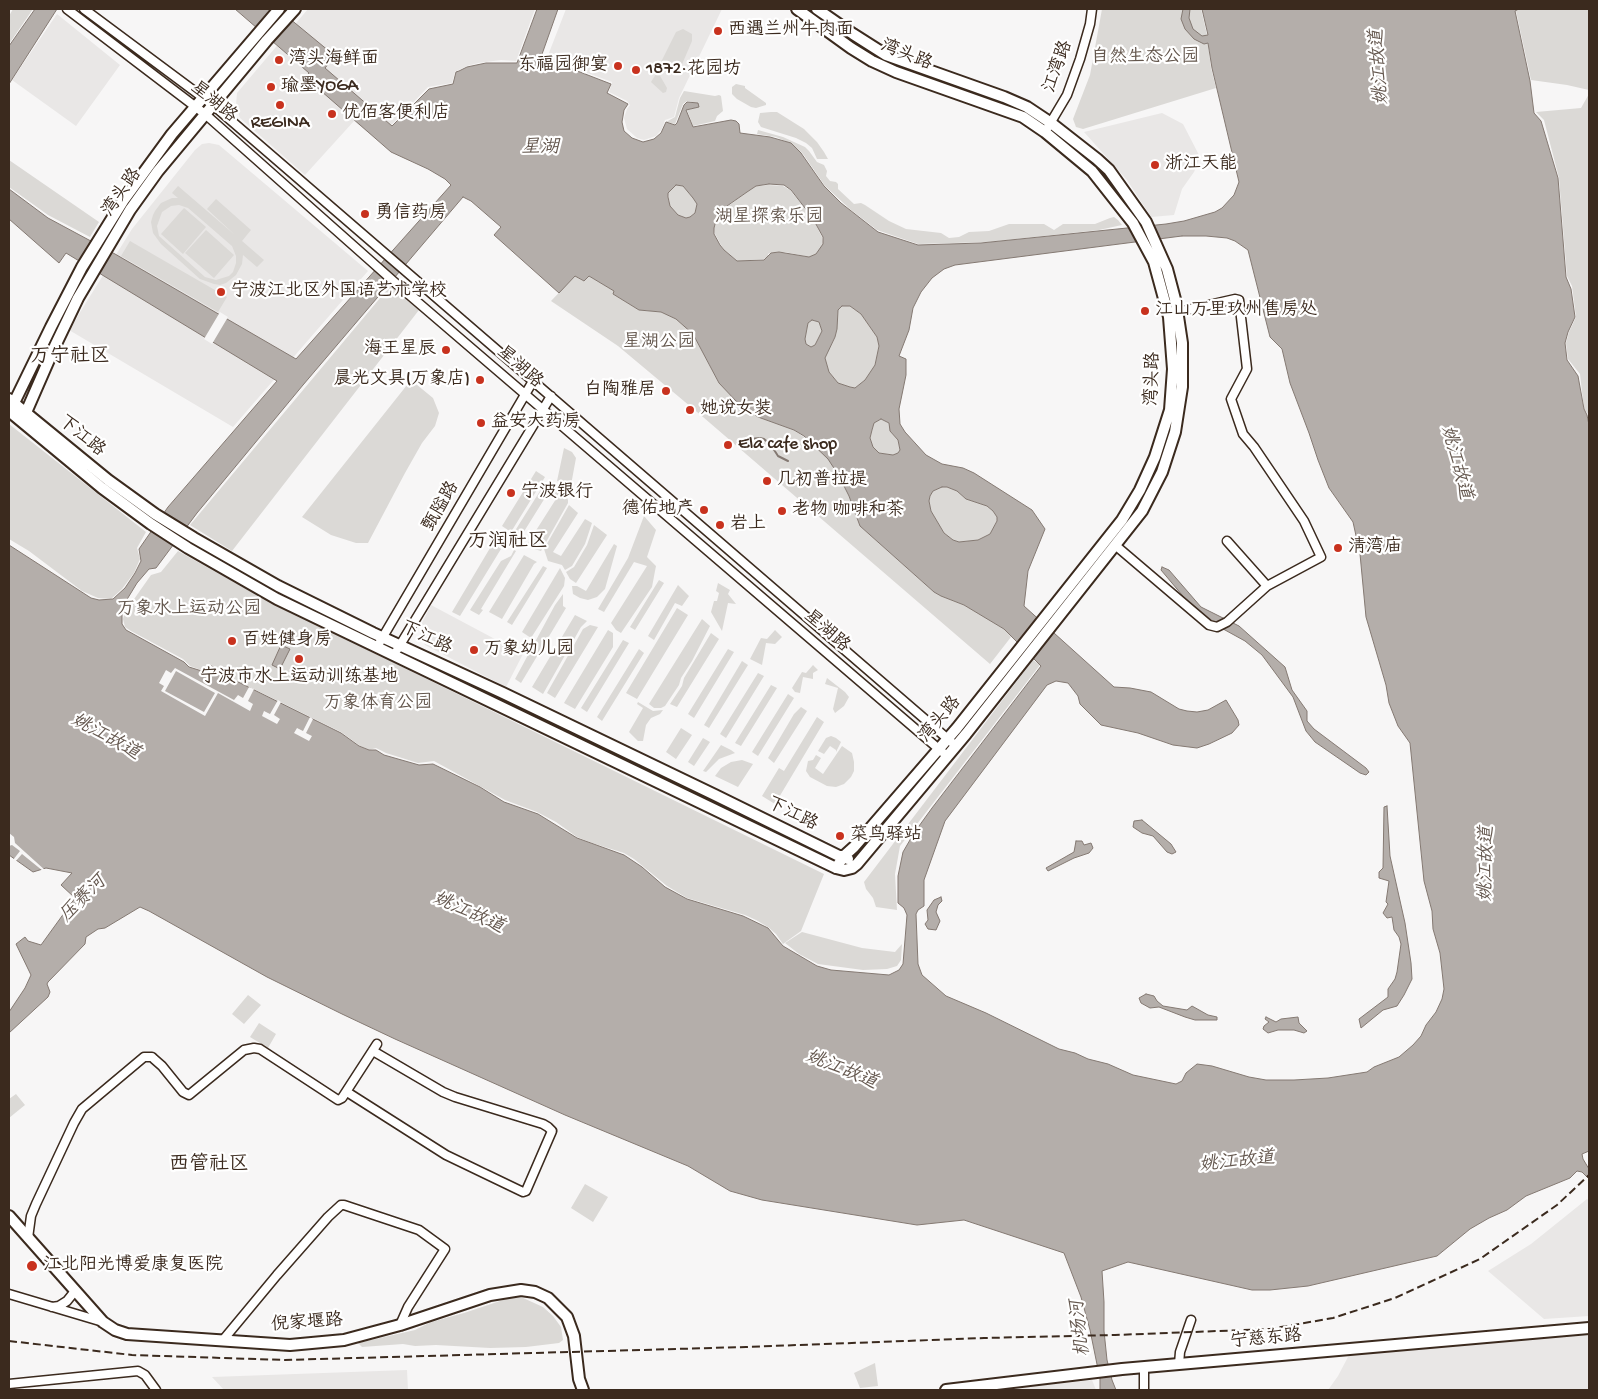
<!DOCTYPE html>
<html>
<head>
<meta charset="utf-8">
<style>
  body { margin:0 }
  #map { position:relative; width:1598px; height:1399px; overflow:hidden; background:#f7f6f6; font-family:"Gochi Hand",sans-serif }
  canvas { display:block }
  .frame { position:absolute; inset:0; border:10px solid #3b2a1e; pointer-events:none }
</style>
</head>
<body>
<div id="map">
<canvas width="1598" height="1399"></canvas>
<div class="frame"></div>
</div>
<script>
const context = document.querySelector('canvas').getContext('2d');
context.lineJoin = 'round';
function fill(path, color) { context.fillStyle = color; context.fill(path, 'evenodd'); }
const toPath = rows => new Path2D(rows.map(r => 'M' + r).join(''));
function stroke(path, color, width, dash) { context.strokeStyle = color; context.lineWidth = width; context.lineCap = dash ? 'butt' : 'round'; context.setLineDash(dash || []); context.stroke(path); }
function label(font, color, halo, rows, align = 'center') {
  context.font = font + ' "Gochi Hand","LXGW WenKai TC",sans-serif'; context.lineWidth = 4.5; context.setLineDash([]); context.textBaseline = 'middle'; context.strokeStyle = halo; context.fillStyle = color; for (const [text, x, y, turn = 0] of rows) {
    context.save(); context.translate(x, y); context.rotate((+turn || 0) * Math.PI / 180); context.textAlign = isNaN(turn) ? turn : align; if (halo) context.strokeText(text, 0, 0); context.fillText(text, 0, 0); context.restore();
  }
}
const built = toPath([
  [308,9,535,9,516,61,501,60,478,63,467,66,455,72,452,83,428,87,377,140,354,121,305,175,240,118,236,105,237,93],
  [566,9,722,9,679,98,674,117,665,120,662,129,656,136,644,140,637,138,627,129,624,118,627,109,630,105,627,101,609,92,612,82,547,58],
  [57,14,120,65,76,126,12,80],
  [1162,113,1183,124,1200,157,1194,172,1182,189,1174,215,1151,217,1127,180,1084,132],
  [209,143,219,145,368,271,233,427,69,330,132,229,195,150,202,144],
  [431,605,523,654,506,687,425,645,421,638,420,627],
  [1587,1199,1588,1200,1589,1199,1589,1316,1544,1319,1488,1271,1531,1244],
  [1589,1334,1589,1390,1328,1390,1338,1376,1349,1355,1545,1336],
  [407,1370,408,1390,224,1390,212,1377],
  [1092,1380,1096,1390,997,1390]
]);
const green = toPath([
  [13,9,33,9,9,44,9,16],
  [1102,9,1201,9,1207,35,1211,68,1216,88,1083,129,1076,127,1073,119,1090,75],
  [1521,9,1589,9,1589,90,1567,85,1531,80,1516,11],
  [683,29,692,34,692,41,680,69,673,75,664,71,661,62,676,32],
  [656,74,659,74,667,88,666,92,663,93,651,82],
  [736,84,745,86,745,88,766,103,766,105,756,108,751,107,737,99,732,94,732,87],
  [684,91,715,96,719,95,721,96,723,111,717,116,715,121,693,126,687,110,699,107,698,103,687,101,683,104,675,124,666,122,675,117,680,98],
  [1589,94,1589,420,1588,414,1584,409,1580,374,1568,359,1566,343,1569,332,1576,317,1572,286,1567,276,1559,178,1544,120,1536,112,1581,108],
  [771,112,777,112,804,129,817,142,824,152,828,159,817,159,812,148,806,143,796,138,761,127,758,122,760,113],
  [758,130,783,137,805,147,809,151,817,162,824,165,827,171,826,176,830,181,836,182,838,184,838,189,854,204,861,203,865,205,889,221,906,229,941,233,949,238,959,237,969,232,989,231,1009,224,1044,224,1054,230,1063,224,1095,224,1110,218,1114,217,1118,220,1122,225,1099,230,989,242,918,244,877,230,851,210,825,186,803,154,792,144,776,137,757,134],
  [9,160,99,222,90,237,48,215,9,187],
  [676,185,683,186,693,198,697,204,695,213,690,217,686,218,678,215,670,206,668,193],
  [768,185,783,186,790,190,812,217,822,237,823,243,821,248,816,254,809,257,785,252,773,252,768,254,768,257,764,259,737,261,724,250,721,245,715,234,714,228,718,218,727,207,747,192,756,186],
  [178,186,235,235,207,209,216,199,251,230,242,241,264,260,257,267,243,255,242,264,236,275,226,283,220,285,214,284,200,279,161,244,153,233,151,222,153,215,155,211,161,203,172,198,178,198,172,193],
  [179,205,188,208,232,246,236,256,236,263,233,272,229,276,216,280,205,277,159,236,157,226,162,212,171,206],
  [184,208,206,227,183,254,161,234],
  [206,230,234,255,214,278,185,253],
  [130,241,227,297,218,312,121,256],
  [575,276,583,281,589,276,614,291,613,294,639,310,661,312,676,319,693,334,719,383,736,401,758,417,794,430,812,443,829,459,839,476,849,496,860,526,934,592,941,596,964,605,985,617,1004,629,1011,637,990,664,703,417,618,346,551,301],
  [391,285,419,310,232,551,190,525],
  [842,306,850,306,861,314,877,337,879,346,875,365,865,380,855,388,850,387,838,383,829,372,825,358,835,337,837,329,838,310],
  [812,320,819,322,822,331,815,345,811,347,806,344,805,339,808,323],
  [411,380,433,398,439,413,435,426,422,443,405,473,368,543,356,543,331,535,302,517],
  [881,419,889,423,890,431,898,440,900,450,898,453,893,455,879,453,873,447,870,438,874,423],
  [9,424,146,532,137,548,140,559,134,573,122,589,111,599,98,598,82,591,29,551,9,539],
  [564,448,572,452,576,458,571,485,557,481],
  [536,471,545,477,511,532,502,526],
  [545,483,548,493,520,538,513,534],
  [942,487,947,487,957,491,966,499,987,506,993,511,997,517,997,521,990,534,978,540,959,542,953,540,944,533,931,511,929,501,930,496,933,491],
  [555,489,564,491,568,500,568,503,541,551,531,548,532,546,528,543,556,499,552,493],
  [569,505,578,513,553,552,561,556,585,519,592,523,585,544,572,566,565,570,562,565,548,561,544,549],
  [644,516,656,530,647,557,656,566,655,571,652,587,621,633,616,630,611,623,647,566,634,562,604,612,598,609,628,558],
  [594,525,607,535,576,583,570,579,566,572,574,567,587,545],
  [493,543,501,549,460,616,452,612],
  [614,544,617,546,605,589,597,597,588,600,580,598,573,594,572,586,577,586,586,591],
  [514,550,516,551,481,609,483,610,479,615,470,610,501,561,511,556],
  [178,551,266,600,824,874,801,931,783,944,776,934,768,927,756,920,745,915,687,898,667,886,634,859,624,853,592,843,577,837,556,822,537,812,505,800,434,761,418,763,386,753,376,748,369,750,360,746,341,732,227,676,228,674,210,664,204,671,190,666,183,659,131,631,125,627,123,619,125,612,151,575,161,572],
  [524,555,537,562,534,564,502,619,489,612],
  [543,566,547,568,512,625,507,622],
  [560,568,565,578,564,586,531,638,522,632],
  [659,580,664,583,635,630,630,627],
  [718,583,730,590,728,594,736,604,728,603,722,631,711,612,714,601,717,601,719,593,716,591],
  [678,585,689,596,682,606,675,603,654,640,648,636],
  [563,594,563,606,566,608,521,683,515,679,555,605],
  [677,608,688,615,637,699,626,693],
  [575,615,587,621,581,627,543,694,532,687],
  [702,619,710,626,692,661,681,678,679,685,665,706,661,708,654,708,649,704],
  [590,625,598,627,555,698,547,693,583,629],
  [608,630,613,633,613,647,575,709,564,703],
  [775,630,782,637,775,644,766,643,762,665,750,659,761,638,767,639],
  [711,633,719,639,677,707,670,704,682,686,684,678],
  [623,640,629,643,587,712,581,708],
  [639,649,644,653,602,721,597,717],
  [728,649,734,652,694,718,688,714],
  [1033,660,1040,665,900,846,895,874,897,910,876,907,873,898,866,889,864,882],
  [742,661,748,665,709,728,704,725],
  [813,665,818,670,813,673,813,679,803,677,800,693,795,692,792,688,802,672,806,673],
  [758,673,764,676,726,738,720,734],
  [827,678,845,692,849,697,844,706,835,713,833,709,838,688,825,684],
  [771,685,777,688,741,746,735,743],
  [788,694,794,698,758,756,752,752],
  [638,702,653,711,663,710,660,714,651,718,646,725,643,741,638,741,629,732,643,708,637,704],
  [801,707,807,711,774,763,768,758,794,714],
  [817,717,824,722,775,804,762,796,779,768,784,771],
  [681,728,692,735,676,759,666,752],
  [831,736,836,738,841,742,836,752,836,750,830,746,824,754,818,751,826,738],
  [703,738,710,742,694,766,688,762],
  [721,745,731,750,735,753,719,759,706,772,703,771],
  [842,746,852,753,854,762,854,771,851,777,844,784,836,787,827,786,810,777,806,771,808,761,813,760,816,755,821,758,815,768,823,774],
  [742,760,753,764,738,787,715,776,721,768,731,762],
  [802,932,862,948,895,952,902,944,901,960,897,966,887,969,863,970,818,964,799,954,785,943],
  [248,995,261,1005,244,1024,232,1014],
  [259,1023,276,1034,268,1048,250,1037],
  [16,1094,25,1105,9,1118,9,1099],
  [585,1184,608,1197,593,1222,571,1208],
  [521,1297,543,1307,553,1316,561,1327,563,1340,559,1343,526,1347,490,1348,436,1345,415,1346,403,1344,362,1347,358,1343,415,1330,431,1322,464,1313,509,1298],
  [875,1363,878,1386,860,1388,854,1373]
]);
const water = toPath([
  [35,9,57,9,9,84,9,46,35,9],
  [235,9,278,9,335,56,325,68,392,126,429,89,453,84,456,72,459,71,467,67,486,63,517,63,537,9,558,9,541,57,611,84,607,93,628,104,624,110,622,122,624,131,632,138,643,142,654,139,661,133,666,122,675,125,677,123,684,105,687,102,698,103,699,107,686,110,693,127,731,120,736,121,739,124,740,133,770,137,791,143,801,153,824,186,841,203,878,232,918,245,981,243,1166,224,1184,221,1215,212,1222,208,1234,195,1239,182,1212,68,1208,43,1204,44,1194,39,1185,29,1181,19,1183,9,1190,9,1189,18,1193,29,1202,36,1208,35,1202,9,1519,9,1515,11,1530,81,1534,113,1541,121,1558,178,1566,277,1571,289,1575,317,1568,332,1565,343,1567,360,1578,376,1584,409,1587,415,1589,425,1589,1151,1582,1154,1583,1159,1589,1169,1589,1179,1582,1172,1577,1171,1570,1178,1526,1196,1507,1210,1489,1218,1470,1229,1437,1256,1308,1286,1270,1290,1252,1290,1128,1262,1102,1271,1104,1302,1104,1331,1107,1360,1112,1380,1116,1390,1100,1390,1100,1379,1090,1330,1081,1297,1064,1253,964,1220,917,1225,762,1200,730,1191,688,1166,565,1115,395,1039,342,1014,267,977,149,911,140,907,105,928,98,929,86,937,85,944,48,982,47,984,50,992,48,997,9,1033,9,1012,25,988,31,975,16,944,25,937,28,941,41,945,75,898,61,885,72,873,46,868,33,872,9,855,9,545,91,598,99,600,113,599,125,588,135,573,141,561,139,549,168,507,277,381,66,253,59,263,9,219,9,189,48,218,115,254,296,359,451,185,445,179,428,169,391,152,305,77,309,73,235,9],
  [769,184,784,185,791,190,812,217,823,237,823,244,816,254,809,257,779,252,771,253,764,260,737,261,724,250,720,245,714,234,714,228,717,217,727,206,747,192,756,186,769,184],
  [676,185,683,186,693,198,697,204,695,213,690,217,686,218,678,215,670,206,668,197,668,193,676,185],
  [463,197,471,201,501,227,494,235,559,293,575,276,584,281,589,276,614,291,613,294,639,310,661,312,676,319,693,334,719,383,736,401,758,417,794,430,804,436,828,459,839,476,849,496,860,526,934,592,941,596,964,605,1004,629,1041,666,932,808,914,833,903,852,898,876,898,903,904,908,907,915,903,964,899,970,889,975,831,970,817,966,783,946,768,928,743,916,687,899,665,887,642,867,624,855,577,838,538,814,504,802,480,787,433,764,419,765,384,755,376,750,369,750,359,746,341,733,226,676,227,674,210,665,205,672,189,667,184,662,126,630,122,624,122,611,123,606,137,583,149,569,156,568,197,513,303,385,463,197],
  [1182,236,1206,236,1227,238,1235,241,1248,250,1270,337,1282,349,1290,383,1309,433,1318,460,1329,488,1353,522,1360,554,1366,617,1386,685,1389,703,1398,726,1410,743,1424,881,1432,911,1433,929,1440,953,1444,989,1442,999,1436,1012,1426,1025,1421,1036,1413,1045,1399,1057,1374,1067,1367,1072,1328,1078,1294,1080,1266,1080,1249,1077,1212,1066,1197,1064,1186,1073,1182,1081,1176,1084,1133,1075,1108,1064,1088,1059,1075,1053,1059,1049,986,1013,946,996,922,975,918,964,916,914,918,910,924,906,924,880,945,821,1047,685,1056,681,1068,683,1078,696,1080,704,1101,725,1138,733,1173,745,1197,748,1209,744,1232,733,1239,725,1238,720,1226,700,1208,710,1197,712,1187,711,1179,709,1151,692,1130,688,1114,687,1024,606,1028,571,1045,529,1032,510,974,473,963,468,942,464,926,455,905,432,900,424,899,409,906,375,906,359,899,356,909,330,913,308,921,292,932,278,944,269,955,265,1182,236],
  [842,306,850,306,861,314,877,337,879,346,875,365,865,380,855,388,850,387,838,383,829,372,825,358,835,337,837,329,838,310,842,306],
  [812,320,819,322,822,331,815,345,811,347,806,344,805,339,808,323,812,320],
  [881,419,889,423,890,431,898,440,900,450,898,453,893,455,879,453,873,447,870,438,872,430,874,423,881,419],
  [942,487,947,487,957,491,966,499,987,506,993,511,997,517,997,521,990,534,978,540,959,542,953,540,944,533,931,511,929,501,930,496,933,491,942,487],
  [1162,567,1169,570,1201,607,1239,626,1285,667,1292,690,1307,711,1307,721,1314,729,1366,768,1369,772,1366,775,1360,773,1315,742,1306,731,1293,697,1262,655,1245,641,1205,619,1193,608,1161,570,1162,567],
  [281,645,290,649,280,669,272,665,281,645],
  [1387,806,1390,856,1405,923,1411,963,1412,979,1404,995,1397,1006,1383,1010,1361,1028,1359,1019,1388,997,1388,989,1395,979,1397,972,1401,944,1399,937,1394,930,1392,917,1387,918,1383,913,1388,904,1386,902,1389,881,1379,878,1379,872,1383,868,1384,807,1387,806],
  [1142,820,1171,844,1176,852,1172,854,1167,852,1153,836,1142,833,1133,827,1134,821,1142,820],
  [1076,841,1082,841,1084,845,1091,843,1093,848,1089,853,1074,858,1048,871,1046,868,1074,852,1076,841],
  [941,897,942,901,938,905,936,912,940,921,936,930,928,929,925,924,928,920,927,910,934,900,941,897],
  [1146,994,1154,996,1157,1001,1163,1006,1187,1010,1192,1006,1208,1015,1217,1017,1217,1020,1195,1020,1185,1017,1159,1007,1150,1008,1141,1003,1139,998,1146,994],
  [1266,1017,1276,1022,1281,1019,1298,1017,1299,1023,1307,1031,1304,1033,1294,1030,1278,1030,1268,1033,1263,1029,1264,1026,1269,1022,1265,1019,1266,1017]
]);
const pier = toPath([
  [220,312,228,317,212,344,204,339],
  [175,668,234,700,238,695,243,698,249,687,254,689,248,701,253,704,250,711,218,693,205,716,161,691,164,686,159,683,166,670,171,673],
  [176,671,215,693,204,712,165,691],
  [278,700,281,702,274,715,280,719,277,724,262,716,264,711,270,714],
  [310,717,313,719,306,733,312,736,309,741,294,733,297,728,303,731],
  [9,833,14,837,15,843,46,871,43,871,22,854,15,862,13,860,20,851,12,845,9,846]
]);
const stream = toPath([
  [750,439,760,438,764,439,771,445,778,456,788,461]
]);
const minor = toPath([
  [67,9,205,114,400,287,947,756],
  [84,9,213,105,956,746],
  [1045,132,1067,95,1080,59,1090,24,1092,9],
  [1227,541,1267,586],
  [1115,545,1209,625,1217,627,1227,622,1267,586,1321,557,1304,521,1254,447,1243,434,1231,399,1247,369,1239,300,1235,299,1178,312],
  [377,647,533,381],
  [397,650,551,396],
  [347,1092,446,1155,523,1192,526,1191,552,1131,548,1127,543,1124,455,1097,443,1092,373,1051],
  [28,1238,31,1216,36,1204,74,1123,82,1109,144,1057,152,1057,154,1059,162,1066,183,1092,189,1095,244,1050,254,1048,260,1049,338,1100,342,1098,377,1044],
  [9,1294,103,1322],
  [52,1307,59,1306,67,1301,75,1291],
  [223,1340,277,1275,328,1217,341,1205,344,1205,419,1230,445,1249,408,1307,400,1325],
  [1179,1364,1180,1352,1191,1320],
  [1144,1367,1144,1390],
  [9,1384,138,1371,145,1375,156,1390]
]);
const major = toPath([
  [797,9,851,48,872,61,896,72,1023,117,1045,132,1092,171,1133,223,1154,262,1169,317,1173,369,1170,410,1155,457,1140,490,1122,520,957,728,854,847,844,856,836,868],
  [9,399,108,480,155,514,194,538,278,586,373,633,503,693,715,795,839,856,844,856,848,859],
  [11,409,51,327,82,267,123,201,172,134,279,9],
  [9,411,102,488,151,524,188,548,277,599,836,868,844,870,852,868,857,864,966,734,1142,511,1162,472,1175,432,1182,387,1182,343,1176,303,1167,269,1146,222,1109,170,1097,159,1051,123,1027,107,1004,97,886,55,853,34,817,9],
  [24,417,55,346,78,298,130,210,158,171,267,40,295,9],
  [9,1216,103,1322,115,1330,127,1334,290,1345,344,1340,400,1325,490,1295,521,1290,535,1292,548,1298,567,1317,574,1336,579,1379,583,1390],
  [946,1390,1122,1369,1589,1328]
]);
const rail = toPath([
  [9,1341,132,1355,285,1360,746,1347,984,1338,1115,1335,1270,1329,1333,1318,1395,1298,1480,1259,1557,1205,1589,1175]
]);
const markers = [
  [718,31,5,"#c8321e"],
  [279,60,5,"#c8321e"],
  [618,66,5,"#c8321e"],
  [636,70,5,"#c8321e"],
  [271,87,5,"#c8321e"],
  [280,105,5,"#c8321e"],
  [332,114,5,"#c8321e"],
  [1155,165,5,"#c8321e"],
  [365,214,5,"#c8321e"],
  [221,292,5,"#c8321e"],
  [1145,311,5,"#c8321e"],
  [446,350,5,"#c8321e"],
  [480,380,5,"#c8321e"],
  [666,391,5,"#c8321e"],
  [690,410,5,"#c8321e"],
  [481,423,5,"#c8321e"],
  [728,445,5,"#c8321e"],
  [767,481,5,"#c8321e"],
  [511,493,5,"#c8321e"],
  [704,510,5,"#c8321e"],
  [782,511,5,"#c8321e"],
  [720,525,5,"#c8321e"],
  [1338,548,5,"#c8321e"],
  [232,641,5,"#c8321e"],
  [474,650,5,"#c8321e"],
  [299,659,5,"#c8321e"],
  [840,836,5,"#c8321e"],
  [32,1266,6,"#c8321e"]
];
const poiNames = [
  ["西遇兰州牛肉面",728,31],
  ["湾头海鲜面",289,60],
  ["东福园御宴",608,66,"right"],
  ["1872·花园坊",646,70],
  ["瑜墨YOGA",281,87],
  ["优佰客便利店",342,114],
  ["REGINA",280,124,"center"],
  ["浙江天能",1165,165],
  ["勇信药房",375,214],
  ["宁波江北区外国语艺术学校",231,292],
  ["江山万里玖州售房处",1155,311],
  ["海王星辰",436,350,"right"],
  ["晨光文具(万象店)",470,380,"right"],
  ["白陶雅居",656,391,"right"],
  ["她说女装",700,410],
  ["益安大药房",491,423],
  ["Ela cafe shop",738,445],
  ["几初普拉提",777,481],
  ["宁波银行",521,493],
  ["德佑地产",694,510,"right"],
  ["老物 咖啡和茶",792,511],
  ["岩上",730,525],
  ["清湾庙",1348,548],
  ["百姓健身房",242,641],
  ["万象幼儿园",484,650],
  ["宁波市水上运动训练基地",299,678,"center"],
  ["菜鸟驿站",850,836],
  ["江北阳光博爱康复医院",43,1266]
];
const streetNames = [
  ["湾头路",906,56,22],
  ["江湾路",1059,67,-70],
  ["星湖路",213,103,39],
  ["湾头路",123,193,-55],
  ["星湖路",519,368,41],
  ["湾头路",1154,379,-88],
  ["下江路",81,437,39],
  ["甄隘路",442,507,-60],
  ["星湖路",826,632,41],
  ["下江路",426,639,25],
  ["湾头路",941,720,-50],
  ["下江路",792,815,26],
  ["倪家堰路",307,1324,-4],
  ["宁慈东路",1266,1340,-5]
];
const parkNames = [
  ["自然生态公园",1145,58],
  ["湖星探索乐园",769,218],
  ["星湖公园",659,343],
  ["万象水上运动公园",189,610],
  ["万象体育公园",378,704]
];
const waterNames = [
  ["姚江故道",1381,67,-94],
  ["星湖",540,149],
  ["姚江故道",1455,463,75],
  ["姚江故道",105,738,29],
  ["姚江故道",1488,864,-89],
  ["压赛河",84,900,-45],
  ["姚江故道",468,914,24],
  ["姚江故道",841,1071,22],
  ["姚江故道",1237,1163,-6],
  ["机场河",1082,1328,-97]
];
const quarterNames = [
  ["万宁社区",70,358],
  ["万润社区",508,543],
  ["西管社区",209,1166]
];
fill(built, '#e9e7e6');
fill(green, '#dbd9d6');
fill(water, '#b4aeaa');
stroke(water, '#847972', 1);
fill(pier, '#f7f6f6');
stroke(stream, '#847972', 2);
stroke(minor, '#3b2a1e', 11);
stroke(major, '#3b2a1e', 14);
stroke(minor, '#fff', 8);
stroke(major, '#fff', 10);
stroke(rail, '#3b2a1e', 2, [8, 4]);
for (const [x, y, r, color] of markers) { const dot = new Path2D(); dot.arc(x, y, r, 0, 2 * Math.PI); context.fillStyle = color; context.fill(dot); stroke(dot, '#fff', 2); }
label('18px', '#3b2a1e', '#fff', poiNames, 'left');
label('18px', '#3b2a1e', '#fff', streetNames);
label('18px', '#63564c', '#fff', parkNames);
label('italic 19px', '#65584f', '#fff', waterNames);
label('20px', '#3b2a1e', '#fff', quarterNames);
</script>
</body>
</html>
